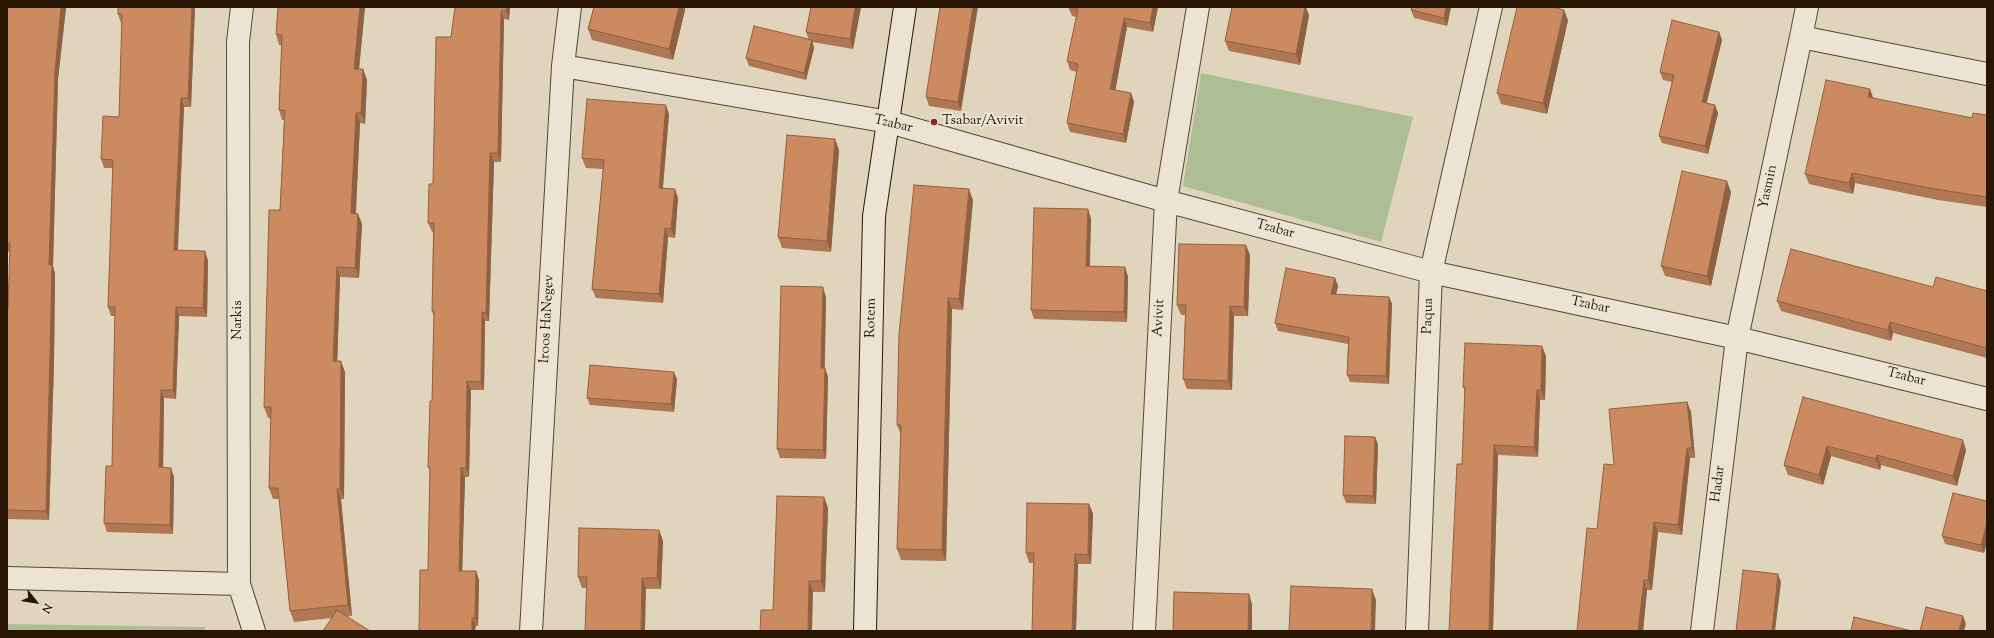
<!DOCTYPE html>
<html>
<head>
<meta charset="utf-8">
<style>
  body { margin:0 }
  #map { position:relative; width:1994px; height:638px; overflow:hidden; background:#e0d5bc; font-family:"Sorts Mill Goudy",serif }
  canvas { display:block }
  .frame { position:absolute; inset:0; border:8px solid #281603; pointer-events:none }
  .north { position:absolute; left:16px; top:582px; width:40px; height:40px; -webkit-text-stroke:3px #ebe4d3; paint-order:stroke; rotate:120deg; font-size:11px; font-weight:700; line-height:16px; text-align:center; color:#281603 }
  .north::after { content:''; display:block; margin:auto; width:14px; height:18px; background:#281603; clip-path:polygon(50% 0,100% 100%,50% 72%,0 100%) }
</style>
</head>
<body>
<div id="map">
<canvas width="1994" height="638"></canvas>
<div class="frame"></div>
<div class="north">N</div>
</div>
<script>
const context = document.querySelector('canvas').getContext('2d');
context.lineJoin = 'round';
function fill(path, color) { context.fillStyle = color; context.fill(path, 'evenodd'); }
const toPath = rows => new Path2D(rows.map(r => 'M' + r).join(''));
function stroke(path, color, width, dash) { context.strokeStyle = color; context.lineWidth = width; context.lineCap = dash ? 'butt' : 'round'; context.setLineDash(dash || []); context.stroke(path); }
function label(font, color, halo, rows, align = 'center') {
  context.font = font + ' "Sorts Mill Goudy",serif'; context.lineWidth = 4; context.setLineDash([]); context.textBaseline = 'middle'; context.strokeStyle = halo; context.fillStyle = color; for (const [text, x, y, turn = 0] of rows) {
    context.save(); context.translate(x, y); context.rotate((+turn || 0) * Math.PI / 180); context.textAlign = isNaN(turn) ? turn : align; if (halo) context.strokeText(text, 0, 0); context.fillText(text, 0, 0); context.restore();
  }
}
const green = toPath([
  [1201,73,1413,117,1381,242,1183,186],
  [7,624,204,627,206,631,7,631]
]);
const street = toPath([
  [242,7,238,42,239,584,254,631],
  [1801,37,1807,7],
  [563,66,889,122,1166,201,1431,272,1737,338,1987,399],
  [7,578,239,584],
  [531,631,563,66,570,7],
  [1144,631,1166,201,1198,7],
  [1417,631,1431,272,1491,7],
  [1702,631,1737,338,1801,37,1987,74]
]);
const secondary = toPath([
  [865,631,874,216,905,7]
]);
const wall = toPath([
  [7,7,65,7,66,8,58,79,53,266,55,274,54,363,49,520,7,519,7,309,8,309,10,252,7,251],
  [195,7,191,107,184,107,178,251,208,260,207,317,179,316,176,399,164,398,163,468,174,477,173,534,107,532,104,523,112,466,115,316,111,316,108,307,113,168,104,168,101,159,119,117,122,23,121,23,118,14],
  [365,7,359,69,363,69,367,80,365,124,360,123,356,214,358,214,362,224,359,278,340,277,337,361,345,372,344,499,341,499,352,616,294,622,290,611,279,499,273,499,269,488,271,418,268,418,264,407,280,210,284,120,282,120,279,110,282,45,279,45,276,34],
  [455,7,510,7,509,20,504,19,501,162,494,162,489,321,485,321,484,390,471,390,469,477,465,477,462,571,476,571,479,580,478,626,476,626,428,570,430,472,428,467,432,401,434,317,432,311,433,232,432,232,428,223],
  [594,7,684,7,685,10,673,60,592,40,588,29],
  [811,7,861,7,853,49,812,42,814,48,806,80,749,66,746,58,809,40,806,32],
  [940,7,961,111,929,106,926,97],
  [1068,7,1158,7,1153,32,1127,27,1115,90,1131,93,1134,102,1126,143,1070,132,1067,123,1077,72,1070,70,1067,61,1076,17,1072,16],
  [1412,7,1451,7,1447,26,1414,18,1411,10],
  [1309,15,1300,65,1229,51,1225,41],
  [1568,20,1547,114,1501,104,1497,93],
  [1719,32,1722,40,1706,103,1715,105,1718,113,1708,154,1662,143,1659,136,1672,82,1663,80,1660,72],
  [1873,98,1972,118,1987,115,1987,207,1938,200,1855,183,1853,194,1809,184,1805,174],
  [669,114,663,188,678,198,675,238,668,237,663,303,596,298,592,289,603,169,586,168,582,158],
  [835,139,839,150,831,252,782,248,778,237],
  [1731,192,1711,286,1665,276,1661,266],
  [973,200,963,310,952,309,946,561,901,560,897,549,901,435,897,425],
  [1088,209,1091,219,1090,266,1125,267,1128,277,1127,322,1034,319,1031,310],
  [1250,255,1248,316,1234,316,1232,390,1187,389,1183,379,1185,315,1181,315,1177,305],
  [1335,278,1338,286,1336,295,1389,297,1392,304,1389,384,1350,382,1347,375,1348,344,1278,331,1275,323],
  [1933,287,1987,291,1987,358,1893,333,1891,341,1781,311,1777,301],
  [826,297,825,368,828,377,826,459,780,458,777,449],
  [1546,356,1545,400,1540,400,1538,457,1498,455,1493,631,1449,631,1462,464,1465,392,1463,387],
  [677,379,674,412,590,405,587,398],
  [1803,397,1966,450,1957,486,1881,465,1880,470,1831,456,1823,485,1788,475,1784,465],
  [1687,402,1691,412,1695,458,1690,458,1682,535,1658,532,1652,590,1647,590,1643,631,1577,631,1597,529,1614,465],
  [1378,444,1376,504,1346,503,1343,495],
  [824,497,828,508,825,592,813,592,773,610],
  [1987,501,1987,542,1984,553,1945,544,1942,536],
  [1089,504,1093,514,1091,564,1078,564,1076,631,1032,631,1033,563,1029,563,1026,553],
  [659,530,663,541,661,589,582,588,578,577]
]);
const shadedWall = toPath([
  [61,7,65,7,66,8,58,79,53,266,55,274,54,363,49,520,46,511,49,265,55,71],
  [192,7,195,7,191,107,188,98],
  [360,7,365,7,358,79,354,69],
  [506,7,510,7,509,20,506,11],
  [679,7,684,7,685,10,673,60,669,49],
  [855,7,861,7,853,49,850,39],
  [973,7,978,7,961,111,958,102],
  [1153,7,1158,7,1153,32,1150,23],
  [1305,7,1306,7,1309,15,1300,65,1296,54],
  [1446,7,1451,7,1447,26,1444,18],
  [1564,10,1568,20,1547,114,1543,103],
  [501,11,504,19,501,162,498,153],
  [1124,18,1127,27,1114,98,1110,89],
  [1719,32,1722,40,1705,110,1702,102],
  [812,40,814,48,806,80,804,73],
  [363,69,367,80,365,124,361,113],
  [1870,89,1874,100,1868,97],
  [1131,93,1134,102,1126,143,1123,134],
  [181,98,184,107,177,259,174,250],
  [666,105,669,114,662,197,659,188],
  [1715,105,1718,113,1708,154,1705,146],
  [356,113,360,123,355,224,351,213],
  [835,139,839,150,831,252,827,241],
  [490,153,494,162,489,321,486,313],
  [1852,173,1855,183,1853,194,1849,183],
  [1727,181,1731,192,1711,286,1707,276],
  [675,189,678,198,675,238,671,229],
  [969,189,973,200,963,310,959,299],
  [1088,209,1091,219,1089,276,1086,266],
  [358,214,362,224,359,278,355,268],
  [665,228,668,237,663,303,659,294],
  [1246,245,1250,255,1248,316,1244,307],
  [205,251,208,260,207,317,203,308],
  [337,267,340,277,337,372,333,361],
  [1125,267,1128,277,1127,322,1124,312],
  [1335,278,1338,286,1334,302,1331,294],
  [823,287,826,297,824,377,821,368],
  [1389,297,1392,304,1389,384,1386,376],
  [948,298,952,309,946,561,942,550],
  [1230,306,1234,316,1232,390,1228,381],
  [176,307,179,316,176,399,173,390],
  [482,312,485,321,484,390,481,382],
  [1890,322,1893,333,1891,341,1888,330],
  [1542,346,1546,356,1545,400,1541,390],
  [341,361,345,372,344,499,340,489],
  [825,368,828,377,826,459,823,450],
  [674,372,677,379,674,412,671,404],
  [467,381,471,390,469,477,466,468],
  [161,390,164,398,163,476,159,467],
  [1537,390,1540,400,1538,457,1534,447],
  [1687,402,1691,412,1695,458,1692,448],
  [1375,437,1378,444,1376,504,1373,496],
  [1963,440,1966,450,1957,486,1953,476],
  [1494,445,1498,455,1493,631,1489,631],
  [1827,446,1831,456,1823,485,1819,475],
  [1687,448,1690,458,1682,535,1678,525],
  [1877,455,1881,465,1880,470,1876,459],
  [171,468,174,477,173,534,170,525],
  [461,468,465,477,462,580,459,571],
  [337,489,341,499,352,616,348,605],
  [824,497,828,508,825,592,821,581],
  [1089,504,1093,514,1091,564,1088,555],
  [1654,522,1658,532,1652,590,1648,580],
  [1987,523,1987,542,1984,553,1981,545],
  [659,530,663,541,661,589,657,578],
  [1075,554,1078,564,1076,631,1072,631],
  [476,571,479,580,478,626,475,618],
  [1778,574,1781,582,1775,631,1772,631],
  [642,578,646,589,645,631,641,631],
  [1644,580,1647,590,1643,631,1638,631],
  [809,581,813,592,812,631,808,631],
  [1372,589,1376,600,1375,631,1371,631],
  [1249,594,1252,604,1252,631,1248,631],
  [1963,616,1966,624,1964,631,1959,631],
  [472,618,476,626,475,631,472,631]
]);
const building = toPath([
  [7,7,61,7,55,71,49,265,52,265,50,354,46,511,7,510,7,309,8,309,10,243,7,243,7,7],
  [118,7,192,7,188,98,181,98,174,250,205,251,203,308,176,307,173,390,161,390,159,467,171,468,170,525,104,523,106,466,112,466,115,307,108,307,113,160,101,159,103,116,119,117,122,14,118,14,118,7],
  [278,7,360,7,354,69,363,69,361,113,356,113,351,213,358,214,355,268,337,267,333,361,341,361,340,489,337,489,348,605,290,611,278,488,269,488,271,407,264,407,269,210,280,210,285,110,279,110,282,35,276,34,278,7],
  [455,7,506,7,506,11,501,11,498,153,490,153,486,313,482,312,481,382,467,381,466,468,461,468,459,571,476,571,475,618,472,618,472,631,419,631,420,570,428,570,430,467,428,467,430,401,432,401,434,311,432,311,434,223,428,223,429,184,433,184,436,37,451,37,455,7],
  [594,7,679,7,669,49,588,29,594,7],
  [811,7,855,7,850,39,806,32,811,7],
  [940,7,973,7,958,102,926,97,940,7],
  [1070,7,1153,7,1150,23,1124,18,1110,89,1131,93,1123,134,1067,123,1078,64,1067,61,1078,9,1070,7],
  [1232,7,1305,7,1296,54,1225,41,1232,7],
  [1412,7,1446,7,1444,18,1411,10,1412,7],
  [1517,7,1553,7,1564,10,1543,103,1497,93,1517,7],
  [1672,20,1719,32,1702,102,1715,105,1705,146,1659,136,1674,75,1660,72,1672,20],
  [754,26,812,40,804,73,746,58,754,26],
  [1826,80,1870,89,1868,97,1972,118,1973,113,1987,115,1987,197,1935,189,1852,173,1849,183,1805,174,1826,80],
  [587,99,666,105,659,188,675,189,671,229,665,228,659,294,592,289,604,160,582,158,587,99],
  [787,135,835,139,827,241,778,237,787,135],
  [1682,171,1727,181,1707,276,1661,266,1682,171],
  [914,185,969,189,959,299,948,298,942,550,897,549,901,425,897,425,899,334,914,185],
  [1034,208,1088,209,1086,266,1125,267,1124,312,1031,310,1034,208],
  [1179,244,1246,245,1244,307,1230,306,1228,381,1183,379,1186,305,1177,305,1179,244],
  [1791,249,1933,287,1936,277,1987,291,1987,348,1890,322,1888,330,1777,301,1791,249],
  [1286,268,1335,278,1331,294,1389,297,1386,376,1347,375,1349,337,1275,323,1286,268],
  [781,286,823,287,821,368,825,368,823,450,777,449,781,286],
  [1465,343,1542,346,1541,390,1537,390,1534,447,1494,445,1489,631,1449,631,1457,464,1462,464,1465,387,1463,387,1465,343],
  [590,365,674,372,671,404,587,398,590,365],
  [1803,397,1963,440,1953,476,1877,455,1876,459,1827,446,1819,475,1784,465,1803,397],
  [1687,402,1692,448,1687,448,1678,525,1654,522,1648,580,1644,580,1638,631,1577,631,1587,528,1597,529,1604,464,1614,465,1609,409,1687,402],
  [1345,436,1375,437,1373,496,1343,495,1345,436],
  [1953,493,1987,501,1987,523,1981,545,1942,536,1953,493],
  [777,496,824,497,821,581,809,581,808,631,760,631,761,610,773,610,777,496],
  [1027,503,1089,504,1088,555,1075,554,1072,631,1032,631,1034,553,1026,553,1027,503],
  [579,528,659,530,657,578,642,578,641,631,585,631,587,577,578,577,579,528],
  [1743,570,1778,574,1772,631,1736,631,1743,570],
  [1291,586,1372,589,1371,631,1289,631,1291,586],
  [1174,592,1249,594,1248,631,1173,631,1174,592],
  [1926,607,1963,616,1959,631,1920,631,1926,607],
  [337,610,370,631,323,631,337,610],
  [1854,617,1912,631,1851,631,1854,617]
]);
const markers = [
  [934,122,4,"#8f2418"]
];
const poiNames = [
  ["Tsabar/Avivit",942,122]
];
const streetNames = [
  ["Tzabar",893,125,13],
  ["Yasmin",1769,187,-78],
  ["Tzabar",1275,230,15],
  ["Tzabar",1590,306,12],
  ["Paqua",1429,316,-88],
  ["Rotem",872,318,-89],
  ["Avivit",1160,318,-87],
  ["Iroos HaNegev",548,319,-87],
  ["Narkis",239,320,-90],
  ["Tzabar",1906,378,14],
  ["Hadar",1719,484,-83]
];
fill(green, '#adbe94');
stroke(street, '#564631', 24);
stroke(secondary, '#281603', 24);
stroke(street, '#ebe4d3', 22);
stroke(secondary, '#ebe4d3', 22);
fill(wall, '#af7753');
fill(shadedWall, '#8f6143');
fill(building, '#cc8a60');
stroke(building, '#8f6143', 1);
for (const [x, y, r, color] of markers) { const dot = new Path2D(); dot.arc(x, y, r, 0, 2 * Math.PI); context.fillStyle = color; context.fill(dot); stroke(dot, '#ebe4d3', 1.5); }
label('14px', '#281603', '#ebe4d3', poiNames, 'left');
label('14px', '#281603', '#ebe4d3', streetNames);
</script>
</body>
</html>
